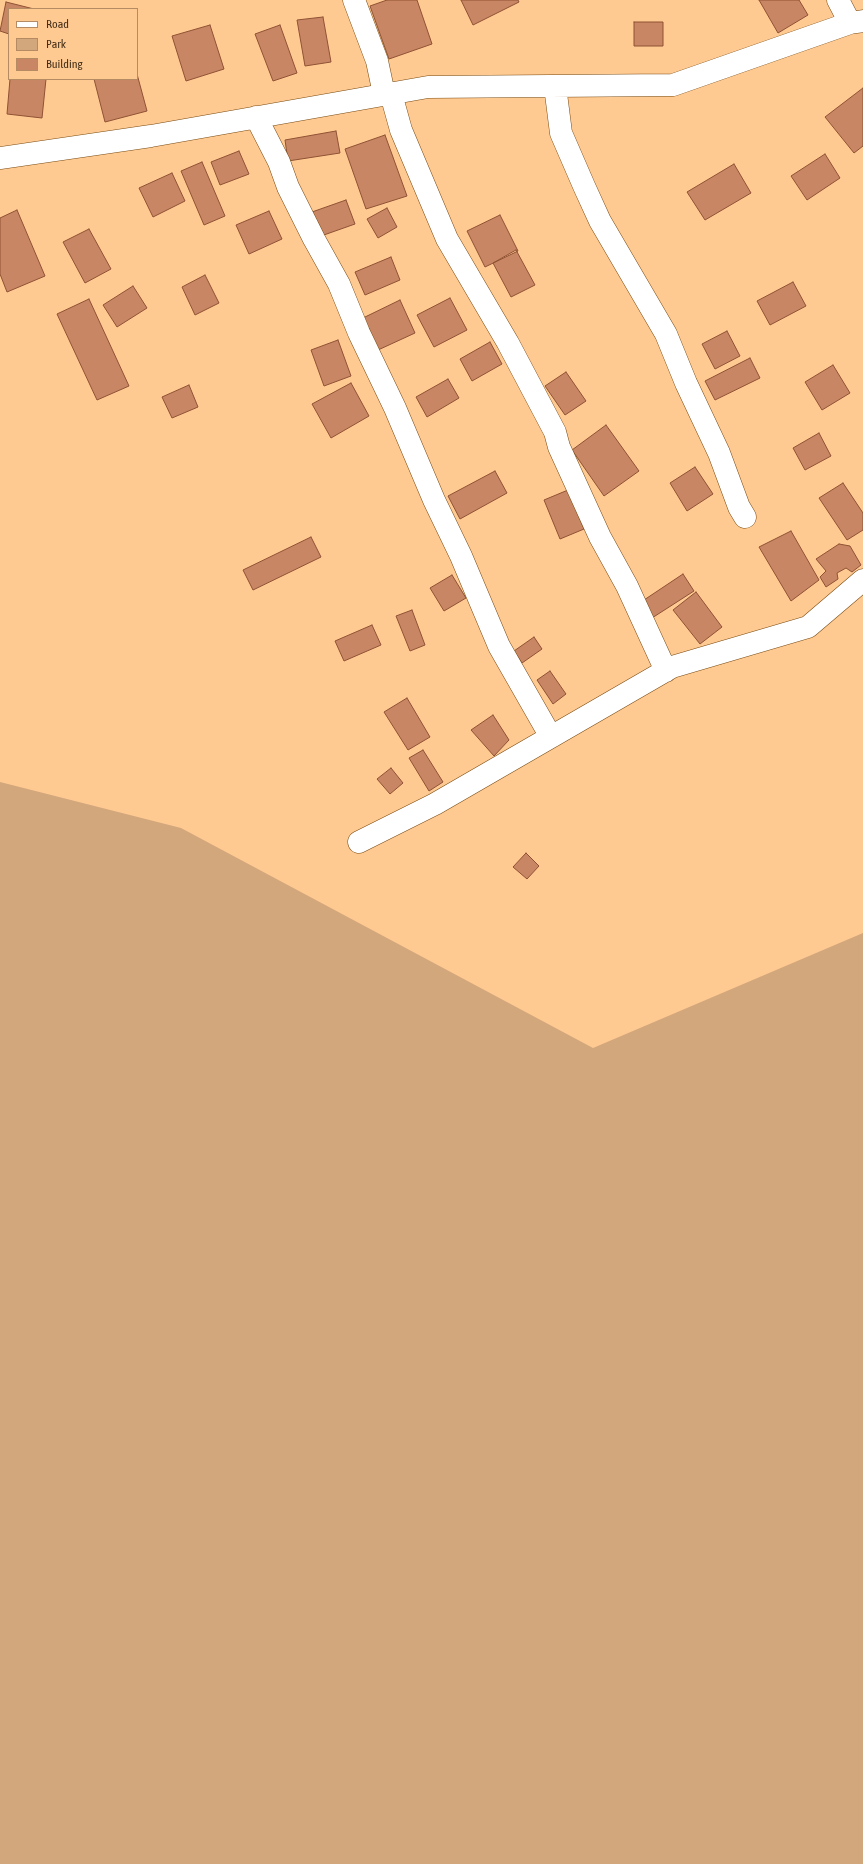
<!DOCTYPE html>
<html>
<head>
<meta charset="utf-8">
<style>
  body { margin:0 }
  #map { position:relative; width:863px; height:1864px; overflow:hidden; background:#ffc992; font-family:"Asap Condensed",sans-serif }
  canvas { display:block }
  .legend { position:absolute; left:8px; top:8px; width:130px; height:72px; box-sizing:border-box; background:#ffc992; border:1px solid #b48b62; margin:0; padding:5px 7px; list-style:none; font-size:12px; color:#442f19 }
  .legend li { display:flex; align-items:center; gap:8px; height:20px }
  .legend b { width:20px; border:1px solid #b48b62 }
</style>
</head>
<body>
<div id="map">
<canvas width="863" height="1864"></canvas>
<ul class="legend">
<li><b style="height:5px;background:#fff"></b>Road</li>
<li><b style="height:11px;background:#d2a77b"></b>Park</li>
<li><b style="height:11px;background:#c88665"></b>Building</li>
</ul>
</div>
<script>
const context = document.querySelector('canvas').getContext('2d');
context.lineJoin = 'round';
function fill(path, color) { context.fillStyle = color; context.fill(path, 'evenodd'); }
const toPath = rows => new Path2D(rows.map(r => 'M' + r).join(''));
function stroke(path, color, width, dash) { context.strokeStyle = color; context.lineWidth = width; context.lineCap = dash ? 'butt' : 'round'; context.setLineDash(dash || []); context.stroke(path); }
const green = toPath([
  [0,782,181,828,593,1048,863,933,863,1864,0,1864]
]);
const building = toPath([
  [387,0,417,0,432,44,389,59,370,6,387,0],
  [461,0,518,0,519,2,473,25,461,0],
  [759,0,799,0,808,15,778,33,759,0],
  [6,2,34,9,9,9,9,34,0,31,6,2],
  [323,17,331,62,305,66,297,20,323,17],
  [634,22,663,22,663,46,634,46,634,22],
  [210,25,224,69,186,81,172,36,210,25],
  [280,25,297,73,273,81,255,34,280,25],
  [137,74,147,111,105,122,94,79,137,79,137,74],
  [10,79,46,79,42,118,7,114,10,79],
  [863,88,863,146,854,153,825,117,863,88],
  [336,131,340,153,288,161,285,140,336,131],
  [385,135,407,196,366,209,345,149,385,135],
  [239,151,249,174,220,185,211,162,239,151],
  [825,154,840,178,807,200,791,176,825,154],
  [202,162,225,216,204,225,181,171,202,162],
  [734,164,751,193,705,220,687,192,734,164],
  [172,173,185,201,153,217,139,188,172,173],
  [346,200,355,224,321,236,312,212,346,200],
  [387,208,397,227,378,238,367,219,387,208],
  [17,210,45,276,7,292,0,274,0,218,17,210],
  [269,211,282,239,249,254,236,225,269,211],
  [500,215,518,251,485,267,467,231,500,215],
  [89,229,111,269,85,283,63,242,89,229],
  [516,250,535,285,511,297,493,263,516,250],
  [391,257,400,280,365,295,355,272,391,257],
  [205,275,219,303,195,315,182,287,205,275],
  [793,282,806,306,770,325,757,301,793,282],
  [133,286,147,308,117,327,103,305,133,286],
  [450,298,467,330,434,347,417,315,450,298],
  [89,299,129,386,97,400,57,314,89,299],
  [400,300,415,333,378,350,363,318,400,300],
  [727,331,740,356,715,369,702,344,727,331],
  [338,340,351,376,324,386,311,350,338,340],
  [490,342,502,364,472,381,460,359,490,342],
  [750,358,760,378,715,400,705,381,750,358],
  [833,365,850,393,822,410,805,382,833,365],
  [566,372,586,401,565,415,545,386,566,372],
  [448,379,459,398,427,417,416,397,448,379],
  [351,383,369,416,331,438,312,404,351,383],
  [189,385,198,407,172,418,162,397,189,385],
  [606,425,639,471,604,496,572,450,606,425],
  [819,433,831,456,805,470,793,448,819,433],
  [695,467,713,494,687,511,670,483,695,467],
  [495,471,507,493,460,519,448,496,495,471],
  [843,483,863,513,863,530,847,540,819,498,843,483],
  [568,490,584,529,560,539,544,500,568,490],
  [791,531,819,580,791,601,759,547,791,531],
  [311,537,321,557,253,590,243,570,311,537],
  [839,544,850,546,861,565,852,572,846,568,837,573,838,579,826,587,820,577,826,571,816,559,839,544],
  [683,574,694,591,652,618,641,602,683,574],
  [452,575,466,598,444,611,430,588,452,575],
  [696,592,722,627,700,644,673,610,696,592],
  [412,610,425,645,410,651,396,616,412,610],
  [372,625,381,645,344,661,335,641,372,625],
  [534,637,542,649,522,663,514,651,534,637],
  [550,671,566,694,553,704,537,680,550,671],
  [407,698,430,737,408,750,384,712,407,698],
  [493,715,509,740,494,756,471,730,493,715],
  [423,750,443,782,429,791,409,758,423,750],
  [391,768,403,783,390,794,377,779,391,768],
  [526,853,539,866,527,879,513,867,526,853]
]);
const street = toPath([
  [354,0,377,61,384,94],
  [838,0,850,23],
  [555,86,561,133,584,186,600,221,666,334,686,383,719,453,739,507,745,517],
  [391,94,401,130,447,239,508,343,555,432,559,447,600,537,627,586,666,671],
  [256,117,279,162,288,187,314,239,339,284,359,333,395,408,434,500,461,556,499,646,551,737],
  [0,158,151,136,428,87,673,85,850,23,863,21],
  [359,842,435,804,672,667,808,627,863,580]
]);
fill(green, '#d2a77b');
fill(building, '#c88665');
stroke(building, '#8f5233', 1);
stroke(street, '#794b10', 23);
stroke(street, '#fff', 22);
</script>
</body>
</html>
